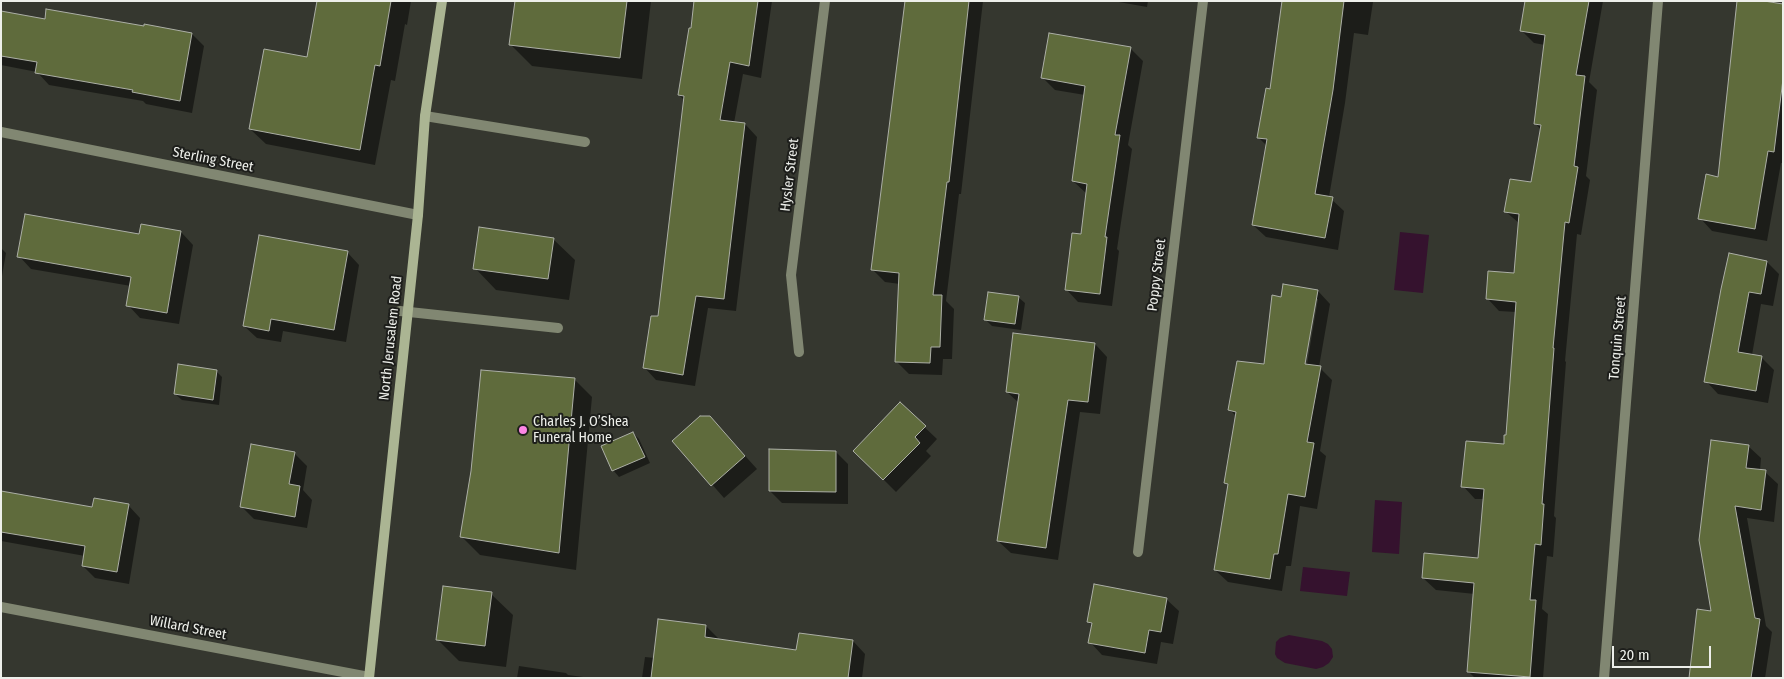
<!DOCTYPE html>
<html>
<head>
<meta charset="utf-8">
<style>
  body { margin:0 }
  #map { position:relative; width:1784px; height:679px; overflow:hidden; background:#35372f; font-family:"Fira Sans Condensed",sans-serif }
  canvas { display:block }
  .frame { position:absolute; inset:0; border:2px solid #edefea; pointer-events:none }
  .scale { position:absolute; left:1612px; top:646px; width:99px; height:22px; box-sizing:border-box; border:2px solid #edefea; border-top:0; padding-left:6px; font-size:15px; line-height:18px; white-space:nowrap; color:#edefea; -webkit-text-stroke:4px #1d1e1b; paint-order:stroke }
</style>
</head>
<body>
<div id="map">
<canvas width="1784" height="679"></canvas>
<div class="frame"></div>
<div class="scale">20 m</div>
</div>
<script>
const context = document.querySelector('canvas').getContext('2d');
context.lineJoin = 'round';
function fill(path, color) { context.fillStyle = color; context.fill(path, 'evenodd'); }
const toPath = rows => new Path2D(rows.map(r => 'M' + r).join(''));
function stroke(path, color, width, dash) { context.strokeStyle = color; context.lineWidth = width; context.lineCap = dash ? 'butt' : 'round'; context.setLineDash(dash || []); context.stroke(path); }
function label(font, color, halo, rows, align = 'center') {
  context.font = font + ' "Fira Sans Condensed",sans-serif'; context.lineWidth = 4; context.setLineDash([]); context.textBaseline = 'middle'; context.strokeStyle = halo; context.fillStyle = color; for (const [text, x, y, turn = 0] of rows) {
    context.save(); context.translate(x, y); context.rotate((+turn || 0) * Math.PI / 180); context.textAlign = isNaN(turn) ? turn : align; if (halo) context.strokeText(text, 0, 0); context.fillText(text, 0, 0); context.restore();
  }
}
const water = toPath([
  [1400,232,1429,235,1423,293,1394,290],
  [1375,500,1402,502,1399,554,1372,552],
  [1303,567,1350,572,1347,596,1300,591],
  [1289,635,1322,641,1328,644,1332,649,1333,657,1329,663,1323,667,1316,669,1285,663,1277,658,1275,654,1276,642,1280,638]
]);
const shadow = toPath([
  [327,1,411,1,407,25,405,24,395,81,391,80,375,165,266,144,250,129,308,58],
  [516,1,651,1,642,79,532,66,511,45],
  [696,1,772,1,761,78,743,74,734,123,745,124,757,137,736,311,708,308,695,386,656,380,644,367,659,318,684,100,679,95,692,30],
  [906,1,983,1,961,194,959,194,946,301,954,309,952,359,943,359,942,375,909,374,896,361,900,284,885,282,873,270],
  [1113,1,1148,1,1147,7],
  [1283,1,1373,2,1368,35,1354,33,1345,103,1329,197,1344,211,1338,250,1266,237,1253,225,1267,146,1258,137,1271,90],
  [1527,1,1603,1,1589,82,1597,90,1586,176,1590,180,1581,235,1577,234,1565,361,1566,362,1554,516,1556,518,1553,557,1547,556,1542,609,1548,614,1543,678,1475,678,1468,671,1475,594,1436,590,1423,578,1479,559,1484,499,1475,499,1463,486,1505,446,1507,437,1516,312,1499,311,1487,298,1515,275,1520,224,1505,211,1532,184,1541,130,1536,124,1545,45,1534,43,1522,31],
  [1783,5,1783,163,1781,163,1767,241,1712,231,1700,218,1719,178],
  [1,13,46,20,192,34,204,46,192,113,146,104,143,101,49,85,37,72,1,65],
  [1130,48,1143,61,1128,145,1132,149,1117,249,1119,251,1112,306,1078,302,1066,289,1082,235,1087,194,1073,181,1085,95,1055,90,1042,77],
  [181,232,193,245,179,324,140,318,128,305,131,286,31,269,19,256,140,235],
  [553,239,575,260,569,300,496,290,475,268],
  [1,248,6,253,1,282],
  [347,252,359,265,346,342,283,331,281,342,257,338,244,326],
  [1730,254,1767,262,1779,274,1773,306,1761,304,1752,355,1761,357,1774,370,1768,403,1718,394,1706,381],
  [1284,285,1318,291,1330,304,1319,367,1332,380,1320,451,1326,456,1317,509,1300,506,1291,566,1286,566,1282,591,1228,582,1215,570,1229,486,1226,483,1237,417,1230,410,1265,365],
  [1316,299,1318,299,1306,370,1303,370],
  [1018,297,1025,303,1021,330,992,326,986,320],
  [1095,344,1107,357,1100,414,1080,412,1058,560,1011,553,998,541,1019,403,1007,392],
  [216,371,222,377,219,405,182,400,175,394],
  [575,380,592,397,576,570,480,555,462,537],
  [900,404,937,439,926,451,931,456,896,492,855,451],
  [710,417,757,469,724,498,674,441],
  [633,433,639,439,650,463,619,477,613,470],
  [1748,446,1761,458,1760,471,1765,472,1778,484,1774,522,1747,518,1766,626,1772,632,1765,678,1690,678,1712,613,1700,540],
  [836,452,848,464,848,504,782,503,770,491],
  [294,453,307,466,303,490,312,500,307,528,254,519,241,506],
  [1,492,93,509,128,505,140,518,129,584,95,578,83,566,85,556,1,541],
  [491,594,513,615,506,667,459,661,437,639],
  [1166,599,1179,611,1173,644,1161,642,1157,664,1102,655,1090,642,1093,626,1088,622],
  [706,626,718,638,718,640,797,651,853,641,865,654,862,678,642,678,645,657,655,658],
  [519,666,566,673,568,675,591,678,517,678]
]);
const building = toPath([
  [317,1,391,1,380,66,375,65,360,150,249,129,264,49,307,57,317,1],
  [515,1,627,1,620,58,509,45,515,1],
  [694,1,758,1,749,66,730,62,720,120,745,123,724,299,696,296,683,375,643,368,651,316,658,316,684,96,678,95,689,28,691,28,694,1],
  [905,1,969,1,949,182,947,182,933,295,942,295,940,347,931,347,930,363,895,362,899,273,871,270,905,1],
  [1282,1,1344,1,1333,90,1315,194,1333,197,1325,238,1252,225,1267,139,1257,138,1266,88,1270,89,1282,1],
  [1525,1,1589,1,1576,75,1585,76,1574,166,1578,167,1569,223,1565,222,1553,348,1554,348,1542,504,1544,504,1541,545,1535,544,1530,600,1536,600,1530,677,1467,672,1474,583,1422,578,1424,553,1478,558,1484,489,1461,487,1466,441,1504,444,1504,435,1506,435,1516,302,1486,299,1488,271,1514,273,1519,214,1504,212,1510,179,1531,182,1541,125,1534,124,1545,35,1520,31,1525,1],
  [1737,1,1764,1,1783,4,1783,79,1774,152,1768,151,1755,229,1698,219,1706,174,1718,177,1737,1],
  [46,9,144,26,144,24,192,33,180,101,132,92,133,90,35,73,37,62,1,56,1,11,45,19,46,9],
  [1049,33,1131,47,1115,135,1120,135,1105,237,1107,237,1100,294,1065,290,1072,233,1081,234,1087,184,1072,181,1085,86,1041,78,1049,33],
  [25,214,139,234,141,224,181,231,167,313,126,306,131,277,17,257,25,214],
  [479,227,554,238,548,279,473,269,479,227],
  [259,235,348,251,334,330,271,319,269,331,243,326,259,235],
  [1729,253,1767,261,1761,294,1749,292,1738,352,1762,356,1756,391,1704,382,1721,289,1729,253],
  [1283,284,1318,290,1305,364,1321,366,1307,442,1314,443,1305,497,1288,494,1278,554,1274,554,1270,579,1214,570,1228,484,1224,483,1236,412,1228,410,1237,361,1264,364,1272,295,1281,297,1283,284],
  [988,292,1019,296,1015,324,984,320,988,292],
  [1013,333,1095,343,1088,402,1068,400,1046,548,997,541,1019,394,1006,392,1013,333],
  [178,364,217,370,213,400,174,394,178,364],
  [481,370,575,378,559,553,460,537,471,471,481,370],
  [900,402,926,426,915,437,920,443,883,480,853,451,900,402],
  [700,416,710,416,745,456,711,486,672,441,700,416],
  [633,432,645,457,612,471,601,446,633,432],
  [1711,440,1749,445,1746,468,1766,470,1761,510,1735,506,1755,618,1760,619,1751,678,1689,678,1697,609,1711,611,1699,540,1711,440],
  [251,444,295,452,289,484,300,486,295,517,240,507,251,444],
  [769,449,836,451,836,492,769,491,769,449],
  [1,491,92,507,94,498,129,504,117,572,82,566,85,546,1,532,1,491],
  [1094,584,1167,598,1161,632,1149,630,1145,653,1088,643,1092,623,1087,622,1094,584],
  [443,586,492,592,485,646,436,640,443,586],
  [658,619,706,625,705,637,796,650,799,633,853,640,848,678,651,678,658,619]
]);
const lane = toPath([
  [425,116,585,142],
  [400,311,558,328]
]);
const street = toPath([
  [1,132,418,215],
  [799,352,791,275,825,1],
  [1138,552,1203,1],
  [1,607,369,677],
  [1604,678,1658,1]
]);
const secondary = toPath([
  [369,678,418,215,425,116,442,1]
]);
const markers = [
  [523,430,5,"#fc86e3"]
];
const streetNames = [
  ["Sterling Street",213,160,11],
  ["Hysler Street",790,175,-83],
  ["Poppy Street",1157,275,-83],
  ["North Jerusalem Road",391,338,-84],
  ["Tonquin Street",1618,338,-85],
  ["Willard Street",188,628,11]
];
const poiNames = [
  ["Charles J. O’Shea",533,422],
  ["Funeral Home",533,438]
];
fill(water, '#35122e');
fill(shadow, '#0007');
fill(building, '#5f6b3c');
stroke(building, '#acafa6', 1);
stroke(lane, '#818772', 10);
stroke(street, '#818772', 10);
stroke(secondary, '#abb593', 10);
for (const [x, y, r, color] of markers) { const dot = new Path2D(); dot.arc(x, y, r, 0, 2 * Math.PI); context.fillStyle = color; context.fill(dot); stroke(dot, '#1d1e1b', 2); }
label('14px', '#edefea', '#1d1e1b', streetNames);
label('14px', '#edefea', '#1d1e1b', poiNames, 'left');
</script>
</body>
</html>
